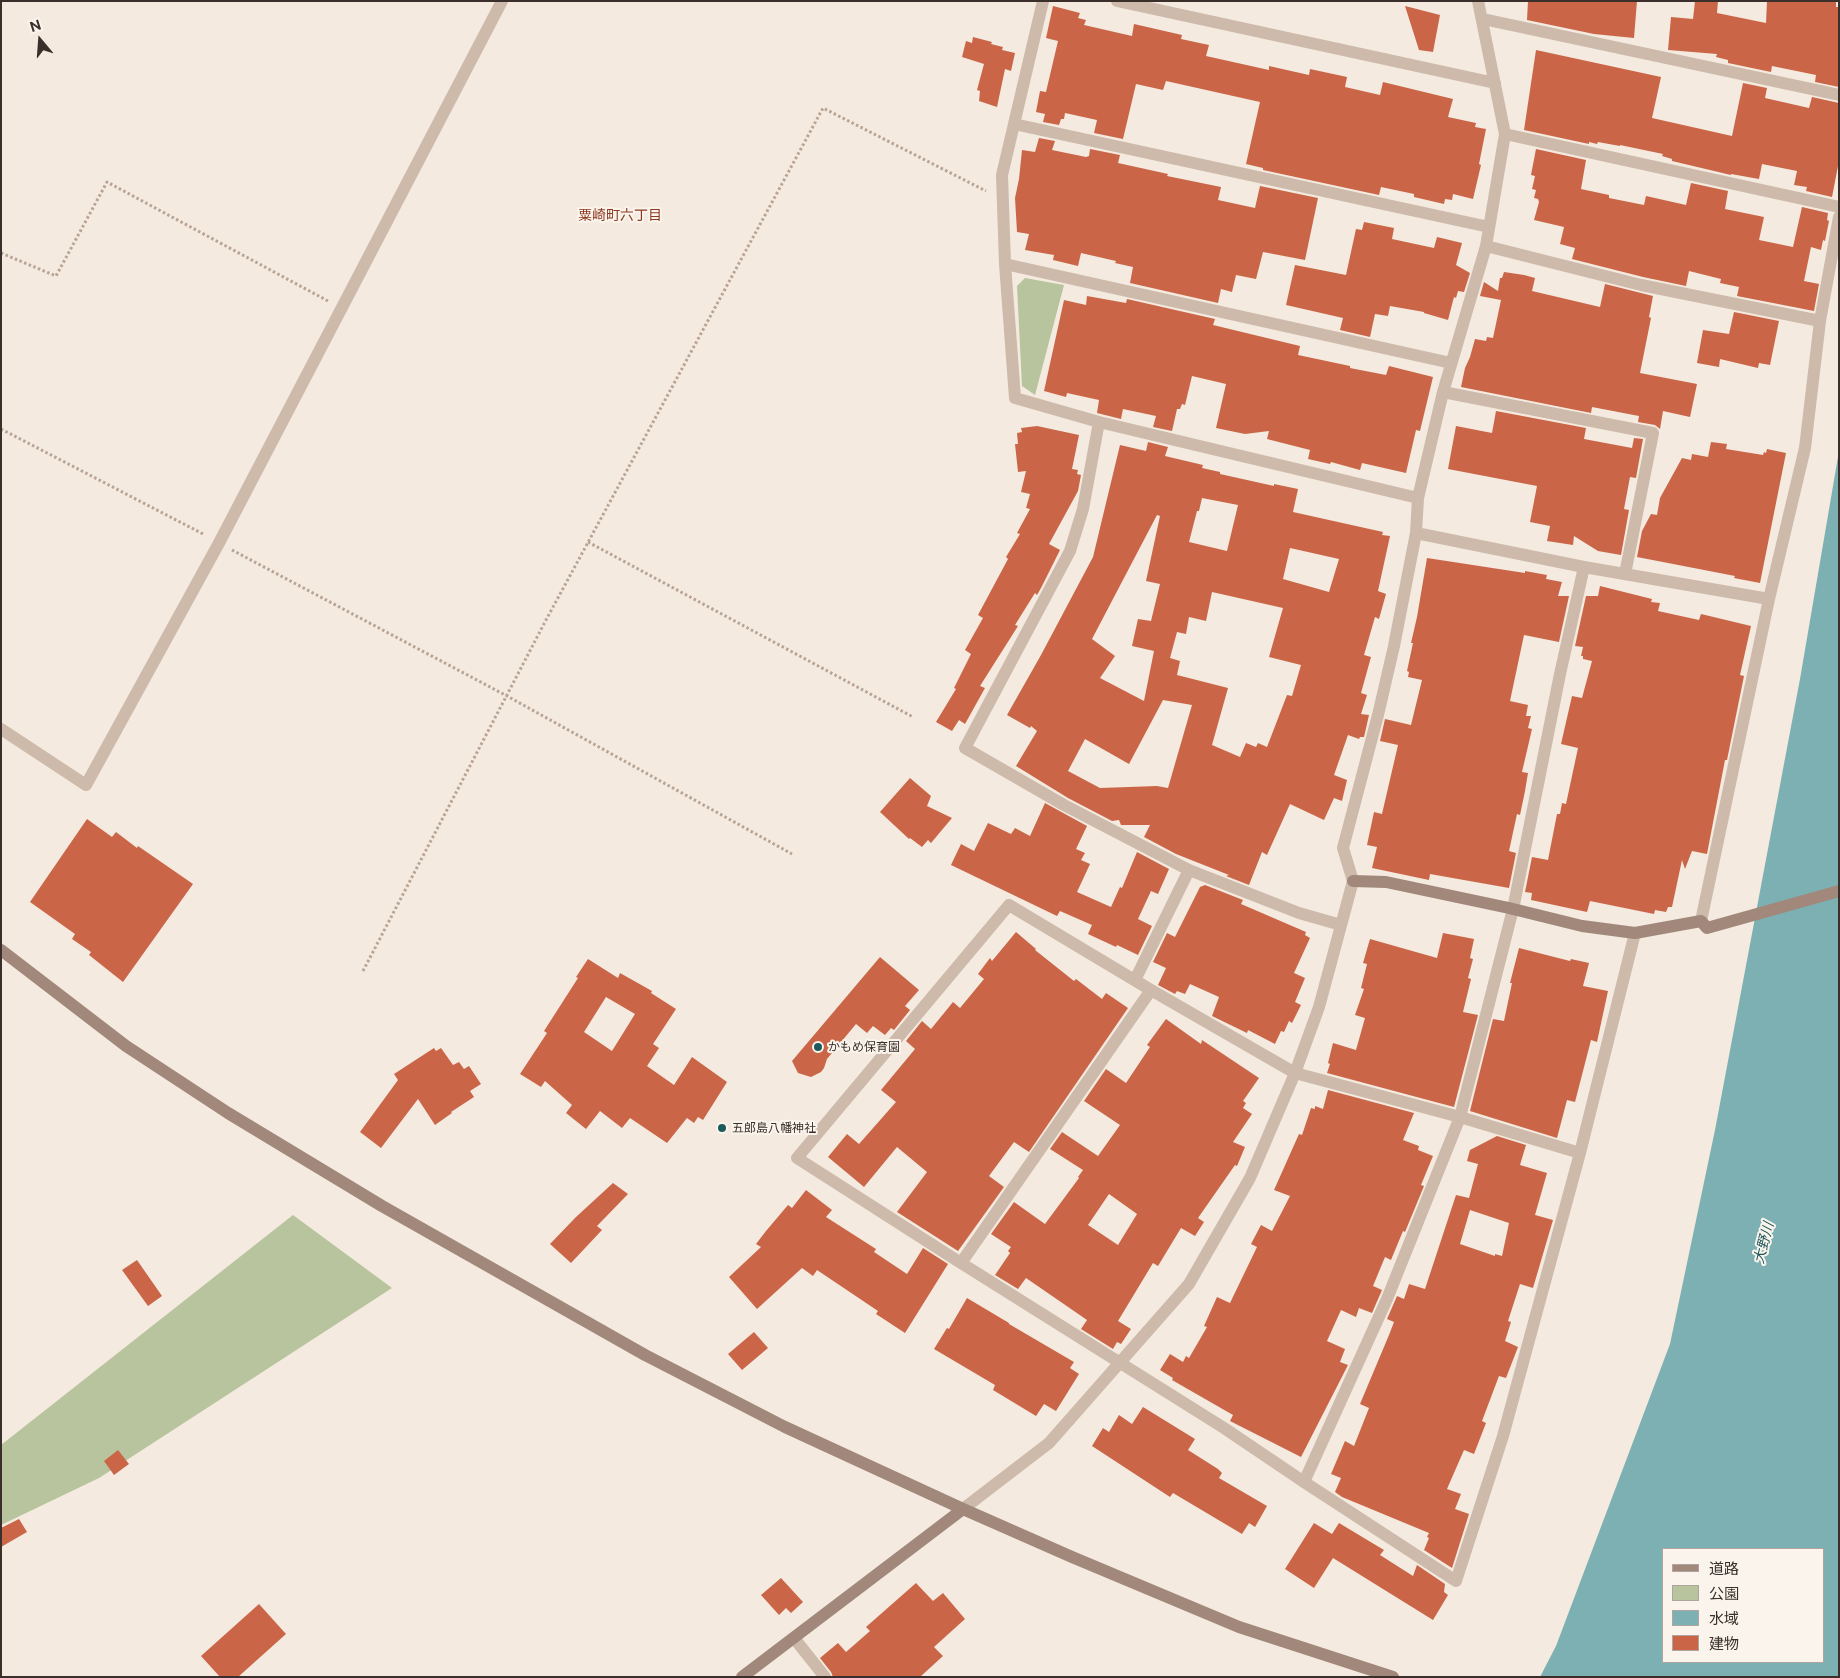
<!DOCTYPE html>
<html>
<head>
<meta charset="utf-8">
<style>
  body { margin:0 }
  #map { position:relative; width:1840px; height:1678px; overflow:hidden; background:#f4eadf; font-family:"Public Sans","Noto Sans JP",sans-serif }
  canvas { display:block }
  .frame { position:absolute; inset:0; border:2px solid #3a2f2a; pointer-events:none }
  .legend { position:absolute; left:1662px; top:1548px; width:162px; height:115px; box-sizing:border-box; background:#fbf4ec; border:1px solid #aea59e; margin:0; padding:6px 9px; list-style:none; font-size:15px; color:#3a2f2a }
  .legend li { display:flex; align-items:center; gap:10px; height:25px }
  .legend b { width:25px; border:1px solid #aea59e }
  .north { position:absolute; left:15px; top:15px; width:50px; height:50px; -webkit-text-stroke:4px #fbf4ec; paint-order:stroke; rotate:342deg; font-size:14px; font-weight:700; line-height:20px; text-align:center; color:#3a2f2a }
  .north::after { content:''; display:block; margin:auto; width:18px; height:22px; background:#3a2f2a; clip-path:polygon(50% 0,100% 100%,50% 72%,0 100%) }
</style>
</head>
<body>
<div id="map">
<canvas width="1840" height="1678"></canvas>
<div class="frame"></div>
<ul class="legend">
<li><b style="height:6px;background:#a1887b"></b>道路</li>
<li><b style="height:14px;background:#b7c49e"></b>公園</li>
<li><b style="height:14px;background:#7db0b2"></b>水域</li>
<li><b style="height:14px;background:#ca6647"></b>建物</li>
</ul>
<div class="north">N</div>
</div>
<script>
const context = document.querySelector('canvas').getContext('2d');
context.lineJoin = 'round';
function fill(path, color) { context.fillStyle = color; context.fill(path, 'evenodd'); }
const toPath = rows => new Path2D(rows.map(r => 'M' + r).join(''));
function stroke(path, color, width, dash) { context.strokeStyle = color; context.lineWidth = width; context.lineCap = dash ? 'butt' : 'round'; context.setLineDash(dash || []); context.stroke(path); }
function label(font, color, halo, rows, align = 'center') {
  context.font = font + ' "Public Sans","Noto Sans JP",sans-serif'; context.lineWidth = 4; context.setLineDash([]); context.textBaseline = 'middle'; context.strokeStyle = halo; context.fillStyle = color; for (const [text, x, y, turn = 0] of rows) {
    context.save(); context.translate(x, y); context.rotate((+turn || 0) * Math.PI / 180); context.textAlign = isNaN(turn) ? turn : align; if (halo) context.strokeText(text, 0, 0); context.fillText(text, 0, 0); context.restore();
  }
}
const green = toPath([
  [1025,278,1064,285,1035,395,1022,386,1017,286],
  [293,1215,392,1288,99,1478,1,1525,1,1445]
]);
const water = toPath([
  [1839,451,1839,1677,1540,1677,1556,1646,1670,1344,1715,1130,1800,679],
  [1664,1549,1824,1549,1824,1662,1664,1662]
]);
const building = toPath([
  [1528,1,1637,1,1634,38,1594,34,1527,20],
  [1695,1,1718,1,1717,13,1766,23,1767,1,1836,1,1836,7,1839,7,1839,87,1815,82,1816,75,1772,66,1771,72,1728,63,1728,60,1716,57,1717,54,1668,50,1671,17,1693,19],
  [1053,6,1080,13,1078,18,1086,20,1084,25,1132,36,1134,24,1182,35,1181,39,1209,45,1206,56,1269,70,1269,66,1309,75,1310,69,1347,77,1345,87,1380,95,1383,82,1453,99,1448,117,1476,123,1475,127,1486,129,1479,164,1481,165,1473,199,1453,194,1452,200,1445,199,1444,204,1414,197,1414,194,1381,187,1379,195,1263,170,1263,168,1246,164,1260,102,1166,81,1163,90,1136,84,1123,139,1094,133,1097,120,1065,113,1064,119,1061,119,1059,125,1043,122,1045,114,1036,112,1040,91,1046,92,1058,41,1046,38],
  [1405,6,1440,15,1433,52,1419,50],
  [973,37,992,42,991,44,1003,47,1002,50,1015,53,1011,71,1005,69,997,107,979,101,980,91,977,90,984,64,962,57,966,41,972,43],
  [1536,50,1661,77,1652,118,1732,136,1743,83,1767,88,1765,98,1809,108,1812,97,1839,103,1839,161,1832,197,1806,191,1807,187,1794,185,1797,171,1762,164,1759,179,1731,174,1731,175,1672,161,1672,159,1662,156,1663,154,1620,145,1620,146,1598,142,1597,144,1589,142,1589,144,1524,130],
  [1039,138,1055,141,1052,150,1086,157,1089,156,1090,149,1120,155,1118,163,1168,174,1167,176,1221,187,1218,200,1255,208,1260,186,1318,198,1305,260,1263,252,1256,279,1236,275,1232,292,1221,289,1218,303,1130,283,1133,267,1115,263,1116,261,1081,253,1078,266,1053,260,1054,255,1025,250,1029,234,1017,232,1015,198,1019,179,1022,150,1035,152],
  [1536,149,1586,160,1581,189,1609,195,1609,198,1644,205,1646,196,1686,205,1691,183,1728,191,1725,209,1764,217,1759,240,1793,247,1802,207,1828,213,1827,220,1829,221,1825,241,1823,240,1821,250,1811,247,1804,281,1819,284,1814,311,1737,296,1739,287,1720,283,1721,279,1689,271,1686,286,1643,277,1572,259,1575,248,1560,244,1564,227,1534,220,1539,202,1538,199,1534,198,1536,190,1532,189,1535,176,1531,175],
  [1364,222,1394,228,1392,239,1434,248,1437,237,1462,243,1456,265,1470,273,1464,292,1458,291,1456,298,1454,297,1448,320,1424,313,1424,312,1390,306,1388,316,1375,314,1370,337,1340,330,1343,318,1286,305,1295,265,1346,275,1356,229,1362,230],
  [1504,272,1524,275,1535,278,1532,291,1600,307,1605,284,1653,296,1649,317,1651,318,1640,373,1697,384,1690,417,1663,411,1660,429,1655,425,1638,422,1639,416,1592,407,1591,413,1461,387,1465,368,1470,357,1475,339,1486,341,1487,337,1493,338,1501,300,1480,296,1484,282,1498,291,1500,278,1502,278],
  [1087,296,1126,303,1127,299,1215,319,1213,325,1300,346,1298,355,1350,366,1350,368,1386,375,1389,366,1433,377,1420,431,1416,430,1406,473,1362,463,1360,470,1331,462,1330,464,1308,459,1310,450,1267,439,1269,431,1245,434,1216,428,1226,384,1192,376,1185,405,1182,404,1180,409,1177,409,1172,431,1153,427,1156,416,1123,409,1121,419,1097,413,1099,400,1067,393,1066,397,1044,391,1064,300,1086,305],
  [1734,312,1779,321,1770,365,1759,363,1758,368,1720,359,1719,367,1697,363,1703,330,1729,334],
  [1496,411,1586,428,1584,439,1632,448,1634,438,1643,439,1636,478,1630,477,1624,509,1629,510,1621,555,1598,551,1574,536,1573,545,1547,541,1550,526,1530,522,1537,486,1448,469,1456,426,1492,433],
  [1037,426,1079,435,1072,469,1078,470,1077,474,1081,475,1078,491,1049,544,1060,550,1041,588,1037,595,1035,593,1015,625,1018,626,980,686,985,688,965,724,959,720,952,731,936,722,956,689,954,688,971,654,965,650,983,618,978,615,1008,559,1006,557,1020,534,1017,533,1030,509,1026,508,1030,494,1021,492,1026,471,1018,472,1015,444,1018,444,1017,433,1022,432,1021,428],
  [1148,442,1168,447,1165,456,1203,465,1202,468,1220,472,1220,474,1274,486,1274,484,1298,489,1293,512,1383,532,1382,535,1390,536,1378,591,1386,594,1379,619,1375,617,1364,655,1371,657,1361,693,1367,695,1361,714,1369,715,1364,737,1360,737,1359,739,1348,735,1334,775,1347,780,1342,801,1334,798,1324,820,1290,804,1267,855,1262,852,1249,885,1226,876,1229,875,1176,854,1144,837,1150,825,1121,825,1119,820,1112,821,1068,798,1016,766,1037,731,1031,726,1030,728,1007,715,1041,655,1093,557,1120,445,1146,451],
  [1202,498,1238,505,1227,551,1189,542,1197,511,1199,511],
  [1157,515,1160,516,1146,581,1160,584,1151,621,1138,619,1132,646,1154,651,1144,701,1100,678,1115,656,1092,639],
  [1290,548,1339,559,1329,592,1283,579],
  [1212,592,1283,608,1269,657,1301,665,1292,696,1287,695,1267,747,1258,743,1256,747,1246,743,1240,757,1212,745,1228,688,1177,675,1180,661,1170,658,1177,632,1186,634,1189,617,1206,621],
  [1163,700,1192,705,1168,788,1157,786,1100,788,1068,771,1085,739,1129,764],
  [1711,442,1727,444,1726,449,1763,455,1764,452,1766,453,1767,449,1786,453,1760,583,1734,578,1735,576,1637,557,1642,531,1651,514,1657,515,1660,498,1682,458,1691,460,1692,454,1708,457],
  [1427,558,1525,573,1525,571,1547,575,1546,579,1562,582,1558,596,1569,596,1559,642,1524,635,1510,701,1528,705,1526,716,1531,716,1528,728,1532,729,1522,772,1528,773,1525,791,1520,815,1517,814,1509,851,1516,853,1509,888,1430,874,1429,880,1372,868,1377,847,1367,845,1374,812,1382,814,1398,745,1380,741,1385,719,1411,725,1422,680,1408,677,1409,672,1407,671,1413,643,1411,643,1417,617],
  [1600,586,1652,599,1651,602,1660,603,1658,611,1699,620,1701,614,1751,626,1740,675,1744,676,1727,760,1725,760,1707,854,1692,851,1685,869,1682,860,1672,907,1668,907,1666,912,1655,910,1654,914,1590,901,1587,912,1531,900,1532,893,1525,892,1532,857,1548,860,1557,814,1560,814,1562,803,1566,804,1578,748,1561,744,1572,696,1582,698,1592,661,1583,659,1583,656,1581,656,1583,647,1575,646,1586,596,1598,596],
  [910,778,931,796,927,806,952,818,931,843,928,840,922,847,910,838,909,839,880,812],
  [1045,803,1087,826,1076,849,1085,853,1081,860,1090,864,1077,892,1111,907,1120,887,1122,888,1137,852,1169,869,1158,894,1151,891,1138,919,1152,926,1138,955,1117,945,1116,947,1088,934,1092,925,1060,911,1057,916,951,865,961,844,974,851,988,823,1011,834,1015,828,1030,836],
  [87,819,112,837,116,832,137,848,138,846,193,884,123,982,89,955,91,952,72,939,75,934,30,902],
  [1205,885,1243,900,1241,904,1306,932,1305,935,1310,938,1294,973,1305,978,1295,1002,1301,1005,1292,1023,1289,1021,1284,1032,1281,1031,1275,1044,1248,1030,1247,1033,1212,1016,1219,997,1190,984,1185,994,1177,991,1175,994,1158,985,1166,968,1153,962,1167,933,1175,937,1200,887],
  [1016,932,1036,949,1035,950,1074,981,1076,979,1102,999,1106,993,1128,1008,1029,1152,1014,1142,989,1176,1004,1187,958,1251,897,1212,927,1172,897,1147,864,1187,828,1157,847,1134,859,1144,896,1102,881,1090,915,1049,906,1041,922,1021,931,1029,953,1002,960,1008,984,979,978,974,990,958,992,961],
  [1443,933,1474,939,1470,958,1473,959,1468,978,1471,979,1463,1012,1478,1015,1454,1107,1327,1073,1330,1064,1328,1063,1333,1043,1356,1050,1365,1018,1355,1015,1364,989,1361,988,1367,964,1363,963,1370,939,1437,958],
  [1519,948,1570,961,1571,959,1589,963,1583,986,1608,991,1597,1042,1591,1040,1575,1102,1567,1100,1557,1138,1470,1111,1493,1019,1504,1021,1512,983,1510,983],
  [880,957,919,990,905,1006,910,1010,894,1030,891,1028,885,1035,873,1026,867,1033,856,1024,827,1059,824,1068,821,1072,811,1077,798,1073,792,1061],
  [588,959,618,978,620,973,652,991,651,993,676,1009,653,1044,659,1048,647,1066,674,1085,692,1057,727,1082,703,1120,698,1117,694,1123,687,1118,667,1143,630,1118,622,1128,600,1111,586,1129,566,1113,572,1105,545,1081,541,1087,520,1074,547,1033,544,1031,578,978,576,977],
  [606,997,635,1014,612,1051,584,1032],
  [1166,1019,1201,1044,1202,1040,1259,1078,1243,1101,1246,1103,1243,1108,1252,1114,1233,1142,1245,1147,1237,1166,1235,1165,1198,1218,1204,1222,1195,1236,1181,1228,1158,1266,1153,1263,1118,1321,1131,1329,1121,1344,1117,1342,1113,1349,1081,1329,1087,1320,1026,1278,1018,1289,995,1275,1010,1253,1008,1251,1011,1247,991,1234,1014,1202,1045,1224,1079,1178,1078,1177,1083,1170,1050,1149,1062,1132,1098,1156,1120,1125,1084,1101,1106,1069,1126,1083,1150,1047,1147,1045],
  [1109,1194,1137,1214,1118,1245,1088,1225],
  [434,1048,436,1051,441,1048,453,1065,459,1062,464,1069,469,1066,481,1084,470,1091,474,1097,451,1112,452,1113,435,1125,418,1099,381,1148,360,1132,398,1080,394,1074],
  [1328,1090,1414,1113,1403,1140,1419,1146,1418,1150,1433,1156,1421,1185,1424,1186,1405,1232,1403,1231,1391,1260,1385,1257,1373,1286,1382,1290,1372,1313,1359,1308,1356,1317,1341,1310,1327,1341,1345,1349,1340,1362,1348,1365,1301,1457,1230,1421,1233,1415,1172,1380,1173,1378,1160,1370,1170,1354,1183,1362,1186,1356,1189,1358,1207,1327,1204,1326,1217,1297,1230,1303,1257,1247,1251,1244,1261,1225,1272,1231,1290,1196,1274,1190,1299,1134,1302,1135,1311,1108,1315,1109,1315,1106,1323,1109],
  [1497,1136,1526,1145,1520,1165,1547,1173,1535,1215,1553,1220,1533,1288,1520,1284,1508,1321,1511,1322,1505,1341,1518,1347,1506,1378,1499,1376,1482,1421,1486,1423,1474,1454,1464,1450,1447,1489,1461,1494,1455,1509,1469,1514,1452,1568,1424,1550,1429,1538,1427,1537,1429,1533,1342,1497,1335,1492,1341,1478,1331,1474,1345,1441,1354,1446,1369,1408,1360,1404,1389,1335,1394,1322,1387,1319,1397,1296,1404,1299,1409,1284,1425,1289,1456,1195,1469,1198,1478,1164,1467,1161,1470,1150],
  [1470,1210,1509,1223,1502,1256,1495,1254,1495,1256,1460,1244],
  [613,1183,628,1194,597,1226,602,1230,571,1263,550,1244,576,1217],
  [806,1190,832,1210,826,1217,876,1249,874,1252,907,1274,923,1248,948,1264,905,1333,876,1314,878,1311,817,1270,813,1276,802,1268,757,1309,729,1277,761,1247,756,1244,766,1231,788,1205,792,1208],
  [137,1260,162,1296,148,1306,122,1270],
  [967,1298,1009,1323,1009,1324,1074,1362,1070,1368,1079,1374,1056,1411,1044,1404,1036,1416,993,1390,995,1385,934,1349,947,1328,949,1329],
  [754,1332,768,1348,742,1370,728,1354],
  [1143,1407,1195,1439,1188,1450,1218,1469,1222,1473,1219,1478,1267,1506,1255,1527,1249,1523,1242,1534,1173,1493,1170,1497,1092,1446,1103,1428,1109,1432,1119,1415,1132,1424],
  [118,1450,129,1464,114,1475,104,1461],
  [19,1519,27,1532,1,1547,1,1528],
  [1314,1523,1332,1534,1339,1523,1384,1550,1380,1555,1413,1576,1417,1565,1445,1584,1444,1592,1448,1595,1433,1620,1333,1558,1314,1588,1285,1569],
  [781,1578,803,1602,791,1613,786,1608,779,1615,761,1595],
  [916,1583,933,1601,943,1593,965,1619,934,1647,943,1656,920,1677,833,1677,831,1672,820,1658,838,1643,846,1652,870,1631,866,1627],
  [259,1604,286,1634,238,1677,220,1677,201,1656]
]);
const path = toPath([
  [1,253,56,276,107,182,328,301],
  [1,429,205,535],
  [588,542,913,717],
  [232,550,507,696,792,854],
  [363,971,546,620,823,108,986,191]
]);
const street = toPath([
  [1043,1,1002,175,1005,264,1015,398,1099,422],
  [1117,1,1495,83],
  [1483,19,1839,95],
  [1014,124,1489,227],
  [1505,134,1839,207],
  [1486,246,1641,285,1820,321],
  [1005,264,1451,363],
  [1443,392,1653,433,1625,574],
  [1416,533,1584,567,1769,599],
  [1,729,86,785,219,543,502,1],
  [1701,921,1769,599,1805,448,1820,321,1839,217],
  [1341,925,1299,913,1189,870,1064,805,965,748,1070,551,1083,509,1099,422,1418,498],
  [1135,980,1189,870],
  [1580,1153,1460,1117,1295,1073,1151,990,1009,905,797,1158,961,1263,1224,1428,1304,1482,1456,1581,1503,1436,1580,1153,1635,933],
  [961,1263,1151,990],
  [1304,1482,1387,1299,1460,1117,1513,909,1560,674,1584,567],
  [963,1509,1049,1443,1189,1284,1250,1178,1295,1073,1319,1007,1353,881,1343,848,1378,715,1394,646,1416,533,1418,498,1443,392,1486,246,1505,134,1478,1],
  [794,1638,825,1677]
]);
const secondary = toPath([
  [1353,881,1386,882,1509,908,1582,926,1635,933,1701,921,1707,928,1839,891],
  [1,950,126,1046,228,1113,382,1206,645,1355,785,1427,963,1509,1072,1557,1239,1627,1393,1677],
  [742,1677,963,1509]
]);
const markers = [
  [818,1047,5,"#1d595d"],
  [722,1128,5,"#1d595d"]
];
const poiNames = [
  ["かもめ保育園",828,1047],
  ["五郎島八幡神社",732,1128]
];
const neighbourhoodNames = [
  ["粟崎町六丁目",620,216]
];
const waterNames = [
  ["大野川",1764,1243,-76]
];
fill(green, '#b7c49e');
fill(water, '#7db0b2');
fill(building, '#ca6647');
stroke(path, '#b9a494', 3, [2.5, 2.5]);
stroke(street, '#cdbaaa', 12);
stroke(secondary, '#a1887b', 12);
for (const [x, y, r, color] of markers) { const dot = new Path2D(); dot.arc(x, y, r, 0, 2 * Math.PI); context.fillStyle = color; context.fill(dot); stroke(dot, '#fbf4ec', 2); }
label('12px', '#3a2f2a', '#fbf4ec', poiNames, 'left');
label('14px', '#8c3920', '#fbf4ec', neighbourhoodNames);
label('italic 14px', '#1d595d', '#fbf4ec', waterNames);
</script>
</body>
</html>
